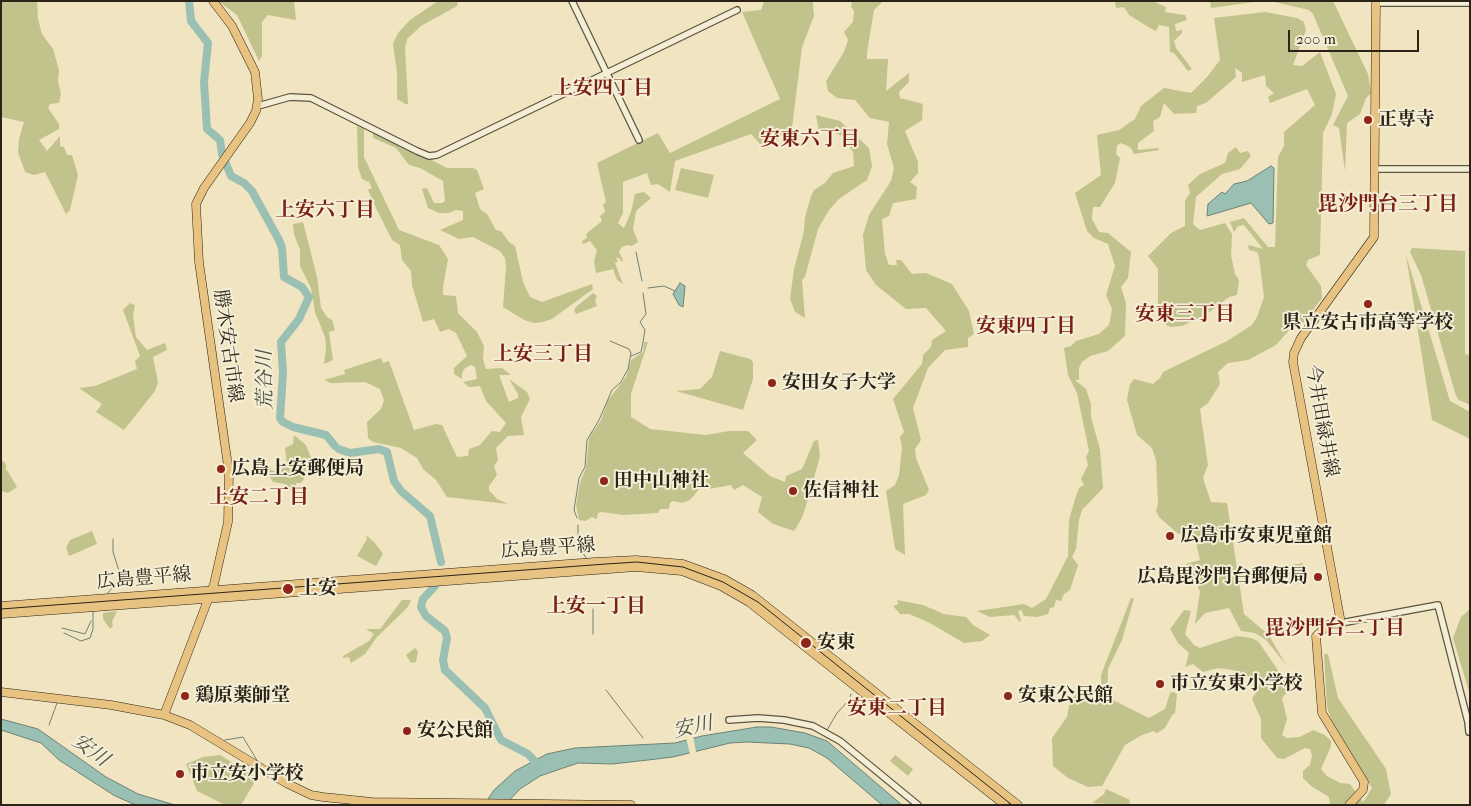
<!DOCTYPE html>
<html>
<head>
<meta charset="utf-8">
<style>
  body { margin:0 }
  #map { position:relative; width:1471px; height:806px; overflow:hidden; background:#f0e5c0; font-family:"IM FELL French Canon",serif }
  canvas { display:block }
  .frame { position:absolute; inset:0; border:2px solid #2c2318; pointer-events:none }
  .scale { position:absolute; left:1288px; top:30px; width:131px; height:22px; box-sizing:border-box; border:2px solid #2c2318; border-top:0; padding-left:6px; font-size:15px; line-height:18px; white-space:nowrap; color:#2c2318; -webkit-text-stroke:4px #f5eed6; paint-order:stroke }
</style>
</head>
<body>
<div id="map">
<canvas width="1471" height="806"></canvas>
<div class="frame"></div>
<div class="scale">200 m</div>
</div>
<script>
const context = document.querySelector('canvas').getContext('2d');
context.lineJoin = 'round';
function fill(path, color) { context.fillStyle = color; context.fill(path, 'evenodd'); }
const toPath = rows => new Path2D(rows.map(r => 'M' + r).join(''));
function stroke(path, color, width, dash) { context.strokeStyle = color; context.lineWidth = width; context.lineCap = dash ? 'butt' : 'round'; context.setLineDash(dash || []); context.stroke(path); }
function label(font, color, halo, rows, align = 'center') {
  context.font = font + ' "IM FELL French Canon","Noto Serif JP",serif'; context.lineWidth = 4; context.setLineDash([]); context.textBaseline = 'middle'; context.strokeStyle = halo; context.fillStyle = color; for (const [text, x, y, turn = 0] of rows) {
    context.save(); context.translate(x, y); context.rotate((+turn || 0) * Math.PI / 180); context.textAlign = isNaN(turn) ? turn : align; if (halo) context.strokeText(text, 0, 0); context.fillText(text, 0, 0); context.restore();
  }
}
const green = toPath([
  [1,1,37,1,38,19,42,34,53,49,59,70,58,81,61,94,59,103,50,104,48,108,59,124,59,129,39,140,47,151,60,136,60,146,64,147,67,155,72,155,78,175,70,210,66,214,45,172,34,175,25,172,18,152,19,139,24,122,1,117],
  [218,1,294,1,296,20,268,15,262,22,262,56,259,61,237,15],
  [438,1,458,1,457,6,421,26,407,39,405,48,408,104,405,104,397,99,397,72,393,44,398,33,410,20],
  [761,1,813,1,813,4,814,16,802,47,792,128,769,146,760,144,751,134,675,161,670,192,658,184,651,185,647,173,623,182,623,213,618,223,624,228,631,212,635,194,644,192,651,198,636,211,633,229,638,242,632,246,628,245,622,247,619,252,623,260,622,262,619,258,616,258,618,261,615,263,623,284,617,280,613,269,596,273,594,261,597,250,590,241,583,244,582,241,587,238,586,234,602,221,600,216,605,212,603,204,606,202,597,163,658,133,670,153,780,99,742,12,761,10,764,2],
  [852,1,883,1,874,10,867,52,867,59,888,59,886,91,909,73,909,82,899,92,900,98,923,104,922,120,905,131,918,162,918,173,910,182,917,187,916,199,893,203,889,216,882,219,885,254,889,265,897,265,896,260,901,260,912,274,926,273,952,284,969,311,974,334,968,338,968,347,945,350,928,368,913,408,921,440,915,449,916,458,929,490,926,495,903,504,905,555,895,549,886,491,895,485,899,475,902,448,900,437,904,432,893,399,922,364,923,355,931,347,932,340,946,331,926,308,906,309,876,285,866,270,863,235,869,215,891,181,894,168,887,144,889,122,870,118,855,100,837,98,828,91,826,81,844,52,848,40,844,32,853,22,854,11,851,7],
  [1153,1,1166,7,1165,12,1185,15,1187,20,1175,24,1176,31,1182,30,1182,33,1174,41,1176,48,1192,69,1188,71,1174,53,1170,52,1169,27,1159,25,1156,31,1150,28,1129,15,1124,7,1116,8,1115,2],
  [1210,1,1261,1,1211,8],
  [1270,1,1333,1,1368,74,1371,93,1366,98,1360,114,1347,123,1345,171,1339,128,1333,125,1348,96,1313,14,1309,10],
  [1265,12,1297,18,1304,22,1306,30,1293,65,1302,66,1320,52,1336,94,1332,114,1323,133,1320,255,1308,260,1306,265,1321,286,1322,298,1303,323,1291,328,1276,345,1248,360,1228,363,1218,372,1220,384,1208,403,1200,409,1208,465,1203,478,1211,502,1227,503,1244,614,1269,635,1286,665,1266,640,1255,633,1241,631,1229,608,1205,613,1195,624,1200,592,1196,582,1186,577,1186,564,1200,560,1195,539,1177,533,1159,517,1156,511,1158,503,1156,460,1152,448,1137,435,1127,400,1130,384,1134,379,1153,384,1160,378,1163,372,1227,341,1252,325,1257,317,1264,297,1259,257,1257,252,1249,250,1248,245,1263,249,1244,225,1238,226,1234,232,1230,222,1244,218,1268,247,1275,247,1278,157,1284,146,1284,132,1315,105,1307,89,1270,103,1268,97,1274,93,1266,86,1265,75,1242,82,1242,73,1235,68,1236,77,1206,103,1197,106,1196,113,1174,114,1164,103,1160,117,1153,121,1154,131,1138,143,1138,150,1158,148,1159,150,1134,154,1131,148,1126,145,1120,143,1117,146,1116,154,1120,158,1115,183,1100,207,1093,207,1092,219,1099,232,1108,233,1131,252,1128,278,1121,287,1126,303,1125,336,1108,351,1090,356,1082,362,1079,368,1079,380,1075,380,1086,389,1091,404,1091,417,1100,449,1103,488,1082,510,1079,520,1076,549,1072,557,1078,565,1070,590,1064,594,1061,601,1056,600,1054,607,1050,608,1048,614,1037,617,1024,616,1021,610,1018,611,1021,620,1020,622,1014,615,990,617,977,611,1024,604,1032,608,1046,599,1068,556,1069,520,1075,499,1079,488,1084,485,1081,479,1088,465,1086,457,1089,451,1077,393,1068,375,1064,348,1071,346,1076,341,1099,334,1109,325,1112,309,1106,295,1115,266,1108,244,1094,238,1087,231,1075,193,1101,175,1097,135,1119,130,1135,119,1141,106,1164,88,1191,93,1207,77,1220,60,1214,18],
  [816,115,840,121,869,148,872,166,867,180,839,199,829,210,818,229,805,277,802,280,805,318,795,312,790,299,794,269,804,231,805,217,811,196,814,190,825,183,833,173,854,166,853,152,843,137,827,128,819,131],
  [357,126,364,129,364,157,399,230,439,245,448,259,443,287,443,295,456,296,458,313,477,332,484,346,483,359,486,369,502,368,511,375,499,375,509,402,518,398,518,394,509,379,527,392,530,399,521,417,524,435,508,436,496,448,498,460,494,466,497,475,489,486,489,490,497,499,508,504,447,497,436,480,423,469,417,458,401,448,373,442,368,438,367,422,381,409,384,400,380,389,365,382,331,383,324,380,345,374,344,370,381,358,383,363,389,361,414,430,436,424,442,425,457,457,468,456,469,449,480,445,492,431,500,432,506,423,486,401,480,386,469,387,463,382,477,379,475,367,471,365,465,368,462,373,462,379,454,374,454,368,467,356,456,333,449,329,440,332,434,319,423,322,412,285,411,271,402,260,400,245,392,240,376,208,368,190,372,188,369,182,362,179,358,167],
  [373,129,447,168,473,168,477,170,484,189,475,193,480,209,487,214,496,230,501,231,509,242,515,246,523,282,530,297,542,302,592,284,593,289,552,319,543,322,534,323,524,320,503,307,506,267,505,258,500,251,473,237,459,239,440,230,463,220,463,211,456,210,449,213,439,213,428,208,422,189,427,188,434,203,442,203,445,201,443,181,420,168,409,165,396,148,373,138],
  [1236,147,1240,153,1248,151,1251,156,1240,169,1222,174,1196,197,1193,224,1200,230,1225,223,1232,234,1231,255,1235,274,1239,280,1237,295,1229,297,1207,314,1182,326,1171,327,1166,325,1158,310,1158,269,1148,256,1171,233,1185,226,1185,201,1190,193,1188,185,1200,174,1225,163,1228,153],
  [681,168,714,175,708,198,675,190],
  [303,222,317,277,321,308,327,317,332,320,335,330,329,332,333,360,324,364,326,348,325,337,315,312,311,288,300,266,300,250,294,234,293,224],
  [1412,248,1465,251,1465,354,1470,355,1470,405,1459,400,1456,396,1421,275,1410,252],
  [1406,255,1450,401,1470,412,1470,439,1432,420],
  [593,293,597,296,595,300,597,306,576,314,574,310,576,307],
  [130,303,135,305,133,315,136,337,147,350,165,343,167,350,153,357,158,382,155,391,124,430,96,412,102,404,79,388,95,386,137,369,135,361,140,356,123,310],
  [644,342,648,342,631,394,631,417,650,429,706,435,729,431,748,431,757,440,743,453,770,476,785,482,786,476,802,469,814,441,818,440,820,456,809,496,802,518,794,531,773,524,758,512,762,497,743,485,734,490,731,485,709,489,701,487,690,500,682,503,673,501,670,503,669,509,660,509,658,513,623,515,602,512,598,513,597,519,592,517,585,521,579,520,576,505,580,482,586,468,589,438,601,420,608,400,626,377,631,360,643,352],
  [720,351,750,359,753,362,753,379,743,410,676,391,700,389,712,377],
  [294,435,306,445,316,470,316,474,307,474,301,483,296,483,295,492,291,492,285,484,273,482,267,472,268,465,270,465,271,470,278,472,287,465,285,448,293,444],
  [1,459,6,464,6,472,7,470,17,487,8,493,1,491],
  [92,531,97,544,69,556,66,548,70,540],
  [366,535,375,543,383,554,376,566,357,556,367,539],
  [1303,563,1306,583,1271,585,1268,569],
  [1131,598,1134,598,1122,640,1108,669,1107,693,1113,700,1149,718,1165,709,1170,693,1173,692,1177,694,1175,713,1172,715,1165,728,1157,733,1153,731,1140,736,1125,745,1102,786,1088,787,1068,778,1053,766,1052,738,1067,717,1069,706,1075,695,1083,692,1102,693,1101,675],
  [402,600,411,600,408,607,377,637,365,654,351,663,349,657,343,658,343,656,369,641,374,634,366,629,380,629],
  [897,600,923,605,944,614,966,617,973,625,990,635,982,641,964,643,928,622,909,614,900,614,893,606,898,604],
  [1470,609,1470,695,1453,638,1461,617],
  [1184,610,1191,611,1185,634,1194,645,1200,648,1237,636,1251,638,1258,641,1288,685,1289,690,1282,698,1287,719,1282,735,1287,738,1300,737,1313,730,1325,735,1331,741,1331,746,1321,769,1327,776,1340,783,1350,784,1363,802,1372,788,1331,719,1327,707,1324,654,1328,654,1338,698,1386,769,1391,794,1384,805,1330,805,1329,797,1311,786,1303,778,1303,771,1310,765,1312,755,1310,749,1305,748,1284,759,1277,758,1261,738,1261,719,1252,699,1257,691,1246,674,1239,674,1233,670,1218,668,1203,672,1193,664,1185,667,1189,653,1178,643,1170,629],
  [117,611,112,622,113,626,110,629,103,619,103,613],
  [415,648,418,651,416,662,411,663,406,655],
  [220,755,257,778,241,805,225,805,197,791,186,764,203,757],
  [895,755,913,769,908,776,890,761],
  [1106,789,1130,800,1129,805,1092,803,1104,794]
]);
const water = toPath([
  [1271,166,1274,168,1273,223,1269,224,1251,203,1207,216,1208,204,1222,192,1225,194,1234,184,1247,181,1271,166],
  [680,283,685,286,683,307,679,305,673,294,680,283],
  [1,719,38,729,106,777,138,794,175,805,136,805,115,796,59,760,41,743,1,730,1,719],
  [757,727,771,727,805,733,827,741,902,805,882,805,827,758,809,748,790,744,747,742,730,743,673,757,648,760,612,764,578,763,540,776,520,789,505,805,484,805,494,790,515,771,547,754,575,748,675,743,702,736,757,727]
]);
const pier = toPath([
  [693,736,696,752,690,754,686,738]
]);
const stream = toPath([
  [636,252,642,281],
  [648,288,664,286,675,291],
  [631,356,641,352,643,342,645,330,640,322,646,314,643,293],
  [577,518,574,510,579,478,585,467,587,440,599,420,612,390,621,382,628,369,631,353,629,349,610,341],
  [578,525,578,546,587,559],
  [107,594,121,577,113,552,113,539],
  [593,609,593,634],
  [62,628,85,634,91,621],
  [64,633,81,641,90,638,93,629,93,612],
  [606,690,643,738],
  [49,725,57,703],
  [827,730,837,713,849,700,851,694],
  [225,740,243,737,258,762]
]);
const river = toPath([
  [189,1,191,21,208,43,204,82,207,129,220,140,222,154,231,176,244,183,252,191,279,240,282,248,284,277,302,287,309,297,299,319,281,342,283,373,280,418,283,422,293,427,326,435,335,446],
  [339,449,350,453,379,449,387,452,394,481,401,491,430,516,441,562],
  [435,586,423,599,421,607,426,616,445,631,447,638,443,660,445,670,485,708,501,740,528,754,539,766]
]);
const minor = toPath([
  [572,1,639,140],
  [1376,3,1470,3],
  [258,106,290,97,311,98,417,151,429,156,437,155,737,10],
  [1375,169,1470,169],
  [1341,623,1438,605,1468,722,1469,732],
  [729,720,758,718,784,720,813,726,840,741,918,805]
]);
const major = toPath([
  [1,606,595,562,636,560,683,564,724,579,752,595,1018,805],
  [1,614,636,567,682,571,721,586,749,602,1005,805],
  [1,692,111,705,164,715,190,725,286,783,311,795,323,797,372,802,631,805],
  [164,715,214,584,228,522,229,473,199,262,196,204,204,188,250,123,256,111,258,99,255,72,232,26,213,1],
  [1349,805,1363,790,1364,782,1322,713,1316,636,1328,625,1341,623,1293,362,1294,353,1301,338,1374,237,1376,1]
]);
const tram = toPath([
  [1,609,606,564,637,562,683,567,723,582,758,602,1012,805]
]);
const markers = [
  [1368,120,5,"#8f2418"],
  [1368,304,5,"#8f2418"],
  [772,383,5,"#8f2418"],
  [221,469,5,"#8f2418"],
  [604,481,5,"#8f2418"],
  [793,491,5,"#8f2418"],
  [1170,536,5,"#8f2418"],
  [1318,577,5,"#8f2418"],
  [288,589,6,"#8f2418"],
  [806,643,6,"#8f2418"],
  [1160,684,5,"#8f2418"],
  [185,696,5,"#8f2418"],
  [1008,696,5,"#8f2418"],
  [407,731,5,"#8f2418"],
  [180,774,5,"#8f2418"]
];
const poiNames = [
  ["正専寺",1378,120],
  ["県立安古市高等学校",1368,323,"center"],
  ["安田女子大学",782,383],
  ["広島上安郵便局",231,469],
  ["田中山神社",614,481],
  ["佐信神社",803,491],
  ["広島市安東児童館",1180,536],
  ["広島毘沙門台郵便局",1308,577,"right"],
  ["上安",299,589],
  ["安東",817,643],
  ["市立安東小学校",1170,684],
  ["鶏原薬師堂",195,696],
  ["安東公民館",1018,696],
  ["安公民館",417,731],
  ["市立安小学校",190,774]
];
const streetNames = [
  ["勝木安古市線",227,346,82],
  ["今井田緑井線",1321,421,80],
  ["広島豊平線",548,549,-4],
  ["広島豊平線",144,579,-5]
];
const neighbourhoodNames = [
  ["上安四丁目",603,89],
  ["安東六丁目",810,140],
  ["毘沙門台三丁目",1388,205],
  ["上安六丁目",325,211],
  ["安東三丁目",1185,315],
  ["安東四丁目",1026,327],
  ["上安三丁目",543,355],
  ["上安二丁目",259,498],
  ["上安一丁目",596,607],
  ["毘沙門台二丁目",1335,629],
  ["安東二丁目",897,709]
];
const waterNames = [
  ["荒谷川",266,380,-91],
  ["安川",693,728,-12],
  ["安川",90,751,36]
];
fill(green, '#c2c28d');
fill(water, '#9abfb3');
stroke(water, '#6e8175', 1);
fill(pier, '#f0e5c0');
stroke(stream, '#6e8175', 1);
stroke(river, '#9abfb3', 8);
stroke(minor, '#5d5442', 8);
stroke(major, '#2c2318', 9);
stroke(minor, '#f5eed6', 5.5);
stroke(major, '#e8c280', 8);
stroke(tram, '#2c2318', 1);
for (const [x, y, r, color] of markers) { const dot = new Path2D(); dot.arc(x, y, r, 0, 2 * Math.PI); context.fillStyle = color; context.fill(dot); stroke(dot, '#f5eed6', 2); }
label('bold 19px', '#2c2318', '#f5eed6', poiNames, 'left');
label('19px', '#2c2318', '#f5eed6', streetNames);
label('bold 20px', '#7a1f14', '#f5eed6', neighbourhoodNames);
label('italic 20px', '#4d5246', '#f5eed6', waterNames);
</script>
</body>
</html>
